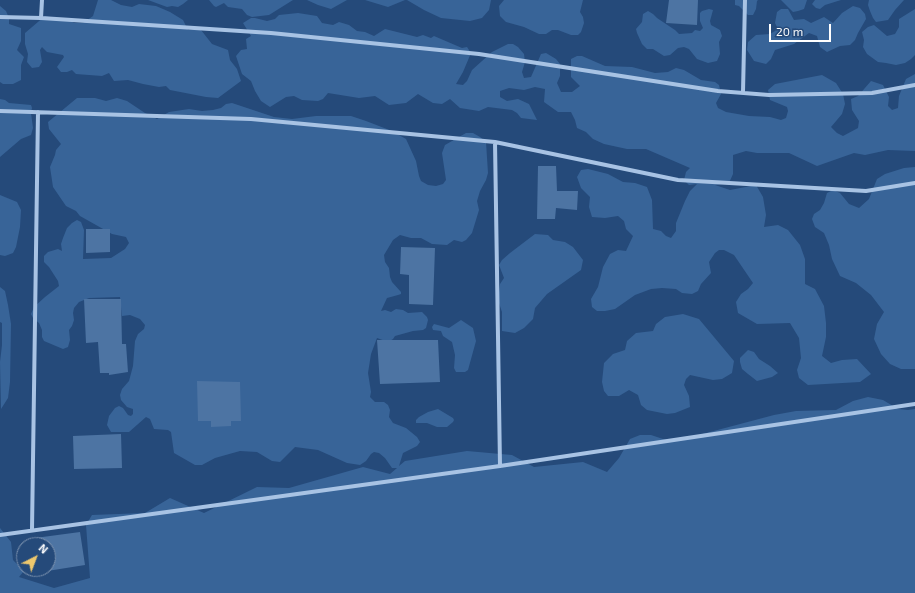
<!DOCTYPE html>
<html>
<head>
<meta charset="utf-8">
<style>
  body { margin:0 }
  #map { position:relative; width:915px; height:593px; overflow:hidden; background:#254a7a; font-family:"Exo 2",sans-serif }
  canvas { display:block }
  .north { position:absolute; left:16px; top:537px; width:40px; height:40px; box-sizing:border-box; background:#254a7a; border:1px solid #7c92af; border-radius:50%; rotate:42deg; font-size:11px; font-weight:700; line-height:16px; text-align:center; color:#fff }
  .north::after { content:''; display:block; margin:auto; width:14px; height:18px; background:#eec86d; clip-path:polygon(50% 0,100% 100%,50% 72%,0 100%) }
  .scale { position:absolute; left:769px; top:24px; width:62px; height:18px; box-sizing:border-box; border:2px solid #fff; border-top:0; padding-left:5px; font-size:12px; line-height:14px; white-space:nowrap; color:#fff; -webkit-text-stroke:3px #254a7a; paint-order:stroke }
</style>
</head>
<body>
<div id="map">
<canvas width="915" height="593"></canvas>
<div class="north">N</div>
<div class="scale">20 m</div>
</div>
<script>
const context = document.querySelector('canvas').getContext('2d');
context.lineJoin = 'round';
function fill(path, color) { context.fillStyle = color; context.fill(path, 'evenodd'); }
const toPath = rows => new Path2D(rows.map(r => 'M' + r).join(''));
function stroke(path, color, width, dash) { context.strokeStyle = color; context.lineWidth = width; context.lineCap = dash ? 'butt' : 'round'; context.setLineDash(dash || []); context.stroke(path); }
const green = toPath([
  [98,0,111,0,121,5,132,7,139,4,156,6,170,12,183,20,188,30,201,30,212,44,228,50,230,60,237,69,241,81,218,98,206,97,170,90,166,86,159,87,143,84,128,80,114,81,109,73,102,76,76,74,72,70,67,72,61,72,57,67,64,57,63,55,47,52,42,47,40,50,42,62,39,67,32,68,27,62,28,54,25,44,25,33,45,16,70,21,74,23,83,23,93,16],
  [148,0,188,0,183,4,178,7,172,6,167,7],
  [209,0,293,0,269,15,252,17,247,15,242,9,228,7,224,3,216,7,214,6],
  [307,0,347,0,331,9,318,5],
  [365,0,405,0,388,7],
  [407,0,491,0,489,10,482,18,470,21,441,18,424,10],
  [504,0,583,0,580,12,583,17,584,23,581,32,578,35,571,35,558,30,552,30,546,34,539,34,524,27,506,22,500,16,499,6],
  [735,0,758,0,757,1,756,9,753,15,748,15,739,6,735,5],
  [781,0,807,0,804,9,798,11,793,12],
  [815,0,841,0,825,5,820,9,816,8,812,4],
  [869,0,904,0,895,10,888,20,876,22,873,18,870,11,868,5],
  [0,6,6,11,9,18,9,24,21,28,21,41,17,50,24,57,21,65,21,80,13,84,3,84,0,82],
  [853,6,860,8,865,14,866,19,858,33,855,40,850,45,840,46,827,52,820,47,817,36,809,33,794,44,775,50,771,59,766,64,754,61,747,50,748,42,756,35,770,34,775,31,777,27,775,23,777,12,781,9,788,9,794,20,804,19,811,23,824,17,833,23,842,13],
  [709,9,713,10,710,21,711,25,720,30,722,36,719,42,720,54,717,61,708,63,697,59,689,49,684,47,678,48,670,55,664,56,653,49,647,49,642,44,637,33,636,29,642,22,643,14,648,11,653,14,657,18,675,30,679,34,692,33,695,30,700,31,703,28,700,21,700,13,702,11],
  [915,9,915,55,911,59,905,63,896,65,886,63,878,62,867,54,863,47,864,40,862,32,868,27,874,25,887,36,895,34,899,27,899,19],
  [298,13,317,16,322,23,333,25,339,22,349,25,357,31,365,32,374,36,385,29,417,37,423,35,431,38,434,36,462,48,467,47,471,53,463,72,456,84,463,85,467,81,472,70,492,52,508,44,513,44,518,47,524,54,525,62,522,72,524,78,531,77,541,54,546,53,556,59,560,64,560,76,557,83,561,92,572,92,580,86,571,77,571,59,577,56,582,56,605,66,632,67,655,73,668,72,676,68,684,70,701,80,715,82,719,85,721,94,716,103,718,108,726,112,749,116,770,117,781,120,786,118,788,111,787,107,770,100,768,90,775,84,822,75,836,83,843,94,845,104,842,114,831,127,837,133,843,136,858,128,859,121,852,110,851,99,858,96,871,81,883,85,889,97,888,106,892,110,898,108,899,96,906,79,915,74,915,151,888,150,865,155,854,153,817,166,789,153,757,153,746,151,733,155,733,174,729,183,715,185,730,190,756,185,763,197,766,215,764,227,778,225,788,230,800,245,805,259,805,284,815,289,824,306,826,323,826,337,822,356,831,363,842,360,857,359,871,374,860,382,808,385,799,378,797,370,801,358,799,338,790,323,757,324,738,313,736,302,741,294,748,289,753,283,734,255,724,250,719,250,715,253,709,262,711,273,701,284,698,291,692,294,682,293,676,289,662,288,651,289,635,295,615,309,605,311,597,311,592,307,591,299,598,287,603,267,610,254,618,250,626,251,633,236,626,229,624,221,618,216,605,218,592,217,589,207,590,197,581,188,577,177,581,170,588,169,608,174,623,182,635,183,647,187,652,200,653,229,661,231,666,236,671,238,676,231,676,223,685,201,690,191,697,184,689,185,684,180,686,172,690,168,646,149,627,149,604,144,593,139,586,132,577,128,575,120,571,112,558,112,544,102,545,89,535,87,524,90,509,88,500,91,500,97,507,101,518,99,529,104,537,120,521,118,517,113,512,110,488,107,479,111,460,108,450,99,442,104,433,103,418,94,406,103,389,105,375,96,359,98,328,93,323,99,318,101,302,100,294,96,286,97,270,107,261,101,255,91,251,81,242,74,236,56,241,50,247,49,246,39,251,36,243,23,251,18,255,18,267,21,275,19,279,15],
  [77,98,95,98,106,101,117,98,127,101,145,113,157,119,169,112,189,109,202,111,213,110,221,108,226,104,232,103,274,117,292,119,316,116,351,116,366,121,392,131,406,139,416,161,419,176,421,181,428,185,436,186,443,184,446,180,442,153,445,145,466,133,473,133,480,137,486,142,488,173,486,180,480,191,477,201,479,210,472,233,466,240,462,242,454,240,447,245,432,244,421,238,411,238,400,235,393,240,384,255,385,262,389,268,390,277,392,282,401,292,401,294,398,295,387,298,381,311,385,310,391,312,396,309,403,310,408,313,422,312,427,317,428,320,426,328,423,330,413,331,395,336,393,339,388,342,377,338,371,354,368,373,371,392,370,397,375,402,384,402,388,405,390,410,389,417,393,423,406,428,417,437,420,442,417,446,403,453,399,466,405,461,467,451,512,455,534,467,583,462,607,472,619,458,630,439,640,435,651,435,663,439,676,441,774,415,796,411,836,410,853,401,868,397,883,400,898,409,908,410,915,409,915,593,0,593,0,528,11,542,13,560,24,571,19,577,54,588,90,578,86,525,92,515,145,513,170,498,204,513,257,487,289,488,363,467,390,474,397,468,392,468,385,458,379,453,374,452,371,454,366,461,360,465,347,463,318,450,295,447,280,462,272,461,257,452,240,451,215,458,202,465,195,465,174,453,171,432,168,430,154,429,150,419,146,417,129,432,111,432,107,425,109,416,115,408,119,406,123,408,128,415,131,416,133,414,133,409,127,407,121,400,120,395,122,389,129,381,133,366,135,341,138,334,144,329,145,325,140,319,130,315,122,316,120,297,89,298,79,302,74,308,73,313,74,320,72,326,69,330,70,340,68,347,63,349,44,341,42,337,42,330,39,323,33,318,31,314,34,307,45,297,59,286,58,281,49,267,44,262,44,256,48,252,58,249,62,251,61,244,63,238,67,228,72,223,77,220,81,222,84,230,83,259,111,258,125,249,129,243,126,237,112,234,80,216,76,211,66,206,53,187,50,167,55,155,56,150,61,144,49,129,48,122],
  [0,99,5,100,9,103,31,105,32,108,31,113,33,128,31,135,21,139,0,157],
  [915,167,915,369,901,369,890,364,881,354,874,339,877,324,884,312,871,295,856,283,840,276,832,259,829,245,824,233,815,227,812,219,814,214,820,210,824,203,827,193,833,190,840,193,849,204,859,208,869,199,877,179,885,174,904,168],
  [0,195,17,202,21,210,20,227,16,247,13,253,5,256,0,255],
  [535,234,548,235,553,240,565,242,573,247,583,260,581,270,547,294,535,308,533,319,524,328,515,333,502,331,502,312,498,300,500,284,504,278,499,265,502,260,510,253],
  [0,287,5,291,8,305,11,324,10,382,8,398,1,409,0,362,2,345,2,323,0,322],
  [683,314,699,319,734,361,732,373,722,379,713,380,690,375,686,379,684,385,689,396,690,407,675,413,667,414,647,410,641,405,638,395,629,390,619,396,608,396,604,391,602,382,604,363,613,354,625,350,627,341,636,333,653,331,656,324,665,317],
  [461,320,473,328,476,341,468,370,465,372,456,372,454,368,455,355,452,342,443,336,441,331,433,330,432,327,434,324,449,328],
  [748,350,754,352,759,359,770,366,778,373,772,377,757,381,748,374,742,369,740,362,740,358],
  [438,409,453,418,454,420,453,422,447,427,437,427,427,423,416,423,416,420,419,417,428,412]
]);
const building = toPath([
  [669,0,698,0,697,25,666,23],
  [538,166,556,166,557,191,578,191,577,210,556,208,555,219,537,219],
  [86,229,110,229,110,252,86,253],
  [401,247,435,248,433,305,409,304,409,275,400,274],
  [84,299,121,299,122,344,126,344,128,372,109,375,109,373,100,373,98,342,86,343],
  [377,340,438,340,440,382,380,384],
  [197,381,240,382,241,421,231,421,231,426,211,427,211,421,198,421],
  [121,434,122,468,74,469,73,436],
  [80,532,85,565,41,572,40,569,48,569,48,545,37,545,35,538]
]);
const minor = toPath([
  [0,17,41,18,271,33,479,54,718,91,769,95,872,93,915,85],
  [41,18,42,0],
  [743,92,745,0],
  [0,111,251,119,495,142,678,180,866,191,915,183],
  [495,142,500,466],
  [32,529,38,112],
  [0,535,500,466,915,404]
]);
fill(green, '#386498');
fill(building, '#4d74a3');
stroke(minor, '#a8c3e4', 4);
</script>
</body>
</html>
